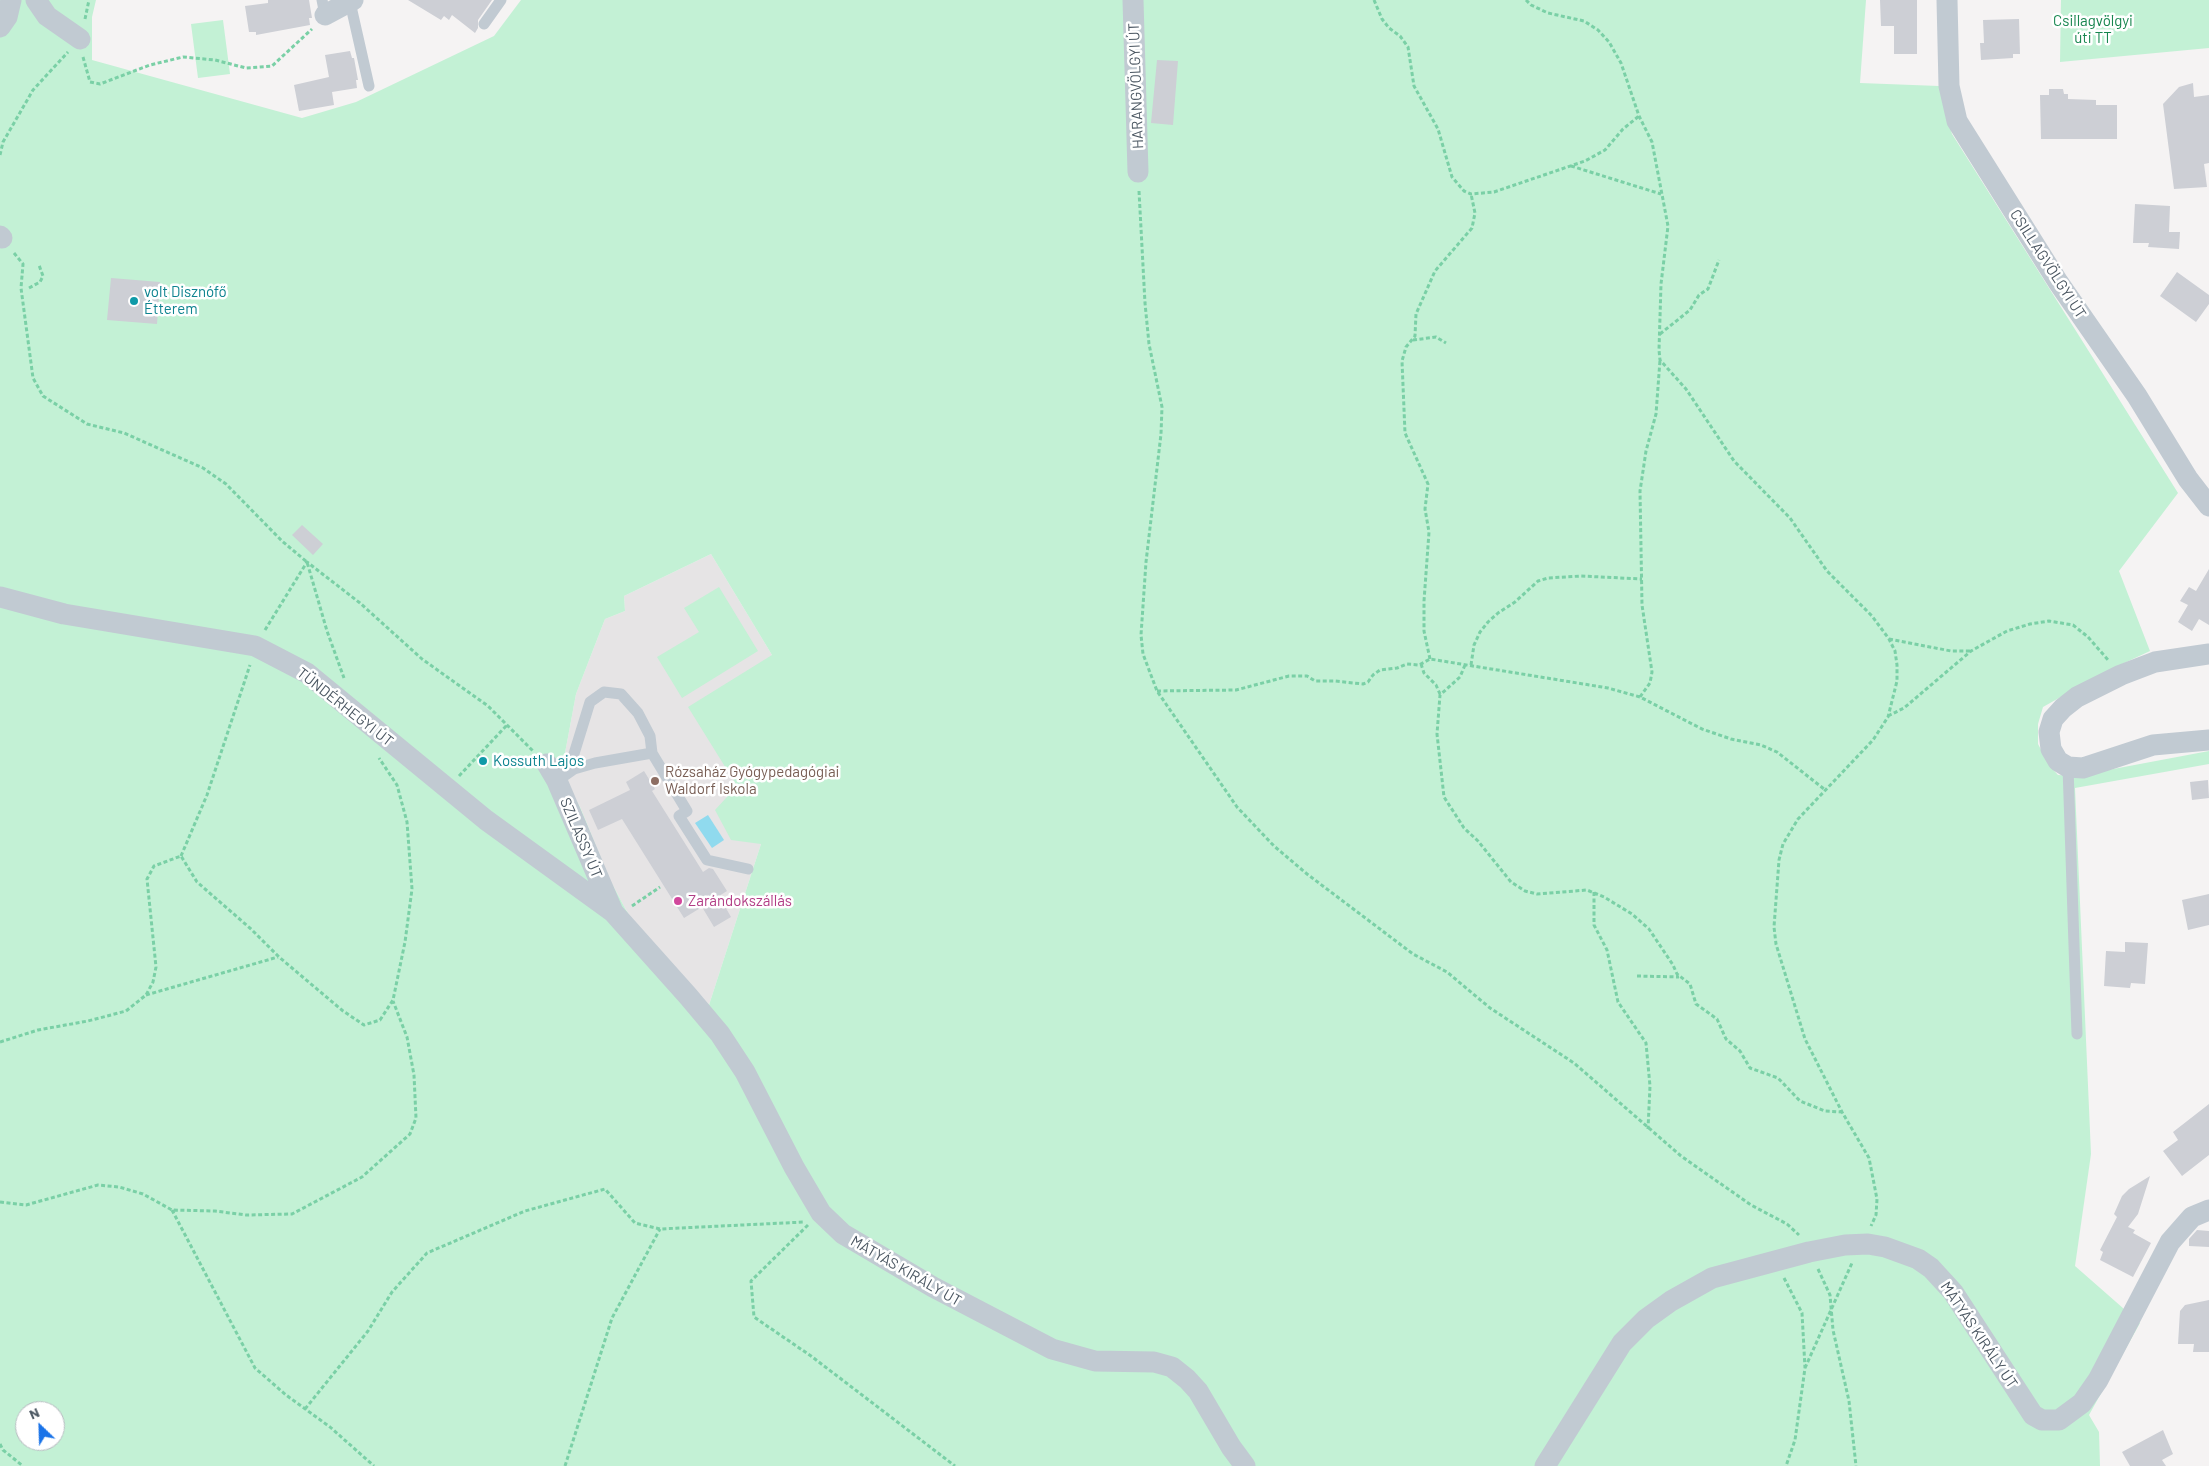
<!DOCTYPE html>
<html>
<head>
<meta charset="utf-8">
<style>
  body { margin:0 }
  #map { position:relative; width:2209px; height:1466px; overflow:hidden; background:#f5f3f3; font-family:Barlow,sans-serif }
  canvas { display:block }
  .north { position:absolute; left:15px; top:1401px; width:50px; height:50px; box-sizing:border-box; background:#fff; border:1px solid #b7bbc0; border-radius:50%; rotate:336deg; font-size:14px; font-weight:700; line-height:20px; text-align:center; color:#4a5661 }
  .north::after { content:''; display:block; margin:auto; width:18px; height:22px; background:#1a73e8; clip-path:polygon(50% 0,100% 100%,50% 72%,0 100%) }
</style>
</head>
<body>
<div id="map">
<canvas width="2209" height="1466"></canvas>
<div class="north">N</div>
</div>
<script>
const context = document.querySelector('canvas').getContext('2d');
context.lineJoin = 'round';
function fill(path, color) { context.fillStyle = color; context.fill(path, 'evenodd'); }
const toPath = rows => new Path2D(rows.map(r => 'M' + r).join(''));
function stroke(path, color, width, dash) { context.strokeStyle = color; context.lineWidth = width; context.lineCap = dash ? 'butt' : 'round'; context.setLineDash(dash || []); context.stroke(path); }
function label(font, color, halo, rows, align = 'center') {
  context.font = font + ' Barlow,sans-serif'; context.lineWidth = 5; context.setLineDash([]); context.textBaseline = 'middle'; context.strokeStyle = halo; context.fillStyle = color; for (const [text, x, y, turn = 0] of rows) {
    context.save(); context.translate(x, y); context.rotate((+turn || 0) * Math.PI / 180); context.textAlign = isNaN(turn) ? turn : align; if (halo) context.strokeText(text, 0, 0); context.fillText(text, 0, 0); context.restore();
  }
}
const education = toPath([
  [711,554,772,655,761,844,709,1005,640,931,626,910,610,880,580,807,557,765,565,753,576,694,605,619,625,611,624,596]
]);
const green = toPath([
  [0,0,96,0,92,17,92,60,302,118,356,102,494,36,521,0,1866,0,1860,83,1939,86,1952,134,2178,493,2119,571,2150,651,2105,672,2043,707,2038,724,2038,744,2049,765,2058,775,2076,776,2209,751,2209,764,2075,788,2091,1154,2075,1266,2140,1323,2089,1415,2099,1432,2100,1466,0,1466],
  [711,554,772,655,688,707,737,786,715,810,731,840,761,844,709,1005,640,931,626,910,610,880,580,807,557,766,565,753,576,694,605,619,625,611,624,596],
  [25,1411,55,1411,55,1441,25,1441],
  [2061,0,2209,0,2209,48,2060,62],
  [223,20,230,74,198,78,191,24],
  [719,587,758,651,682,698,657,657,699,632,684,608]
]);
const water = toPath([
  [708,815,724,840,712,848,695,823]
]);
const building = toPath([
  [268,0,309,0,312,18,309,18,310,25,256,35,256,32,249,32,245,6,268,3],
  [408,0,492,0,478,20,478,28,475,33,452,15,449,20,444,16,441,20],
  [1880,0,1917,0,1917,54,1894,54,1894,26,1881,26],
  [2019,19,2020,54,2013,54,2013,58,1981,60,1980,43,1984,43,1983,20],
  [350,51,352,58,354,58,358,80,356,80,357,88,332,92,334,105,299,111,294,85,329,77,325,55],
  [1157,60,1178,61,1173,125,1151,123],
  [2193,83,2194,97,2209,95,2209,163,2204,164,2207,187,2174,189,2163,104,2179,87],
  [2049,89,2063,89,2064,94,2068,94,2068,99,2096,100,2096,105,2117,105,2117,139,2041,139,2040,95,2049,95],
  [2135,204,2170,206,2169,232,2180,232,2179,249,2148,247,2149,243,2133,243],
  [2177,272,2209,295,2209,304,2196,322,2160,296],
  [111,278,160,282,157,324,107,320],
  [302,525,323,544,313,555,292,535],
  [2209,569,2209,625,2199,619,2192,631,2178,622,2188,605,2180,601,2189,587,2196,591],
  [644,771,655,789,652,791,703,872,709,868,713,869,727,891,719,896,731,917,714,927,702,907,684,918,622,819,598,830,589,810,630,790,626,782],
  [2208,780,2209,798,2192,800,2190,782],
  [2209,894,2209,925,2188,930,2182,900],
  [2125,942,2148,943,2145,984,2131,983,2130,988,2104,986,2106,951,2125,952],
  [2209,1104,2209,1155,2182,1176,2163,1151,2178,1140,2173,1132],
  [2150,1176,2138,1214,2128,1227,2135,1230,2133,1233,2151,1243,2133,1277,2100,1260,2103,1252,2100,1250,2117,1217,2114,1214,2122,1196,2129,1189],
  [2197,1230,2209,1231,2209,1247,2189,1246,2189,1239],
  [2209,1300,2209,1352,2193,1352,2194,1344,2178,1344,2180,1311,2185,1305],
  [2163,1430,2173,1454,2162,1460,2166,1466,2130,1466,2122,1452]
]);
const path = toPath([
  [1374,0,1382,19,1389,28,1400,36,1408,47,1414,86,1438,129,1452,177,1464,191,1471,194,1494,192,1585,161,1605,150,1623,129,1639,116],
  [1526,0,1531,5,1548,13,1584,21,1598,30,1609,42,1621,63,1639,116,1652,142,1668,226,1661,284,1659,350,1660,360,1686,389,1734,461,1790,518,1827,571,1872,616,1889,639,1895,651,1897,665,1897,681,1888,717,1873,740,1798,819,1783,844,1779,860,1774,927,1776,944,1805,1039,1842,1112,1869,1158,1877,1199,1876,1215,1871,1226],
  [85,19,89,0],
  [83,57,90,82,100,84,150,65,183,57,215,60,246,68,272,66,312,29],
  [0,155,3,142,33,90,68,52],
  [1571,166,1661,194],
  [1139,191,1145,303,1149,344,1162,407,1161,434,1146,562,1141,635,1143,654,1157,691,1237,807,1274,846,1307,874,1413,954,1447,972,1490,1008,1574,1063,1681,1156,1751,1205,1787,1224,1799,1235],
  [14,253,23,264,21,288,33,378,43,396,87,424,124,433,203,468,226,484,282,541,307,562,327,631,344,678],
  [29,288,40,282,43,276,39,265],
  [1660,334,1690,310,1699,295,1708,289,1719,260],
  [1413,340,1436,337,1446,343],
  [265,630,307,562,360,603,422,659,488,706,534,752],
  [1889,639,1951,651,1970,651],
  [1430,659,1424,631,1424,601,1429,532,1425,509,1428,484,1405,433,1402,361,1406,347,1415,336,1416,314,1435,271,1472,228,1475,213,1471,194],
  [1421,664,1424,673,1436,685,1440,694],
  [1465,665,1460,677,1440,695,1437,734,1444,797,1464,828,1478,841,1511,882,1525,891,1537,894,1587,890,1604,897,1632,914,1649,929,1673,965,1677,974,1690,984,1696,1004,1717,1019,1726,1039,1740,1051,1750,1068,1778,1078,1800,1101,1825,1111,1842,1112],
  [1471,665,1474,645,1480,632,1488,622,1498,613,1515,602,1538,581,1548,578,1581,576,1642,579],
  [1157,691,1236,690,1289,676,1307,676,1315,681,1335,681,1363,684,1368,682,1373,675,1380,670,1397,668,1407,664,1419,665,1430,659,1608,688,1640,697,1702,729,1731,739,1761,745,1777,752,1824,789],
  [1640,697,1650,683,1652,672,1642,605,1640,491,1646,451,1656,414,1660,360],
  [1888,716,1904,708,1971,651,2007,631,2030,624,2049,621,2073,625,2088,637,2109,661],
  [459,776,507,725],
  [181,856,207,795,250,665],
  [1594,892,1594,925,1607,950,1618,1002,1646,1043,1650,1086,1648,1129],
  [632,906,660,887],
  [1637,976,1679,977],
  [146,995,278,957],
  [0,1042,38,1030,88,1021,126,1011,146,995,153,982,156,967,147,879,154,866,181,856,197,882,251,929,279,957,343,1011,364,1025,380,1020,393,1000,405,942,412,889,407,822,397,785,379,758],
  [0,1202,26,1205,98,1185,119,1187,143,1194,172,1210,215,1211,246,1215,292,1214,362,1177,410,1134,416,1118,414,1075,407,1037,393,1001],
  [172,1210,255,1368,286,1395,330,1427,374,1466],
  [808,1225,751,1281,754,1317,811,1356,955,1466],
  [1818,1269,1830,1295,1833,1330,1849,1401,1856,1466],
  [1784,1278,1802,1313,1805,1368,1795,1440,1786,1466],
  [1805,1368,1852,1263],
  [305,1409,368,1331,392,1292,427,1253,525,1211,605,1189,635,1223,660,1229,804,1222],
  [0,1444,3,1450,23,1466],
  [565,1466,612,1318,660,1229]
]);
const service = toPath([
  [322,0,325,15],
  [350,2,369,86],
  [484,24,501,0],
  [2068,767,2077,1034],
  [574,769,573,757,590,702,604,692,621,694,638,713,650,736,652,753],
  [557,781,574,769,595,763,652,753,687,811,679,816,707,860,748,869]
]);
const minor = toPath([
  [36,0,47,16,80,39],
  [1133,0,1138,172],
  [1947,0,1949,86,1957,121,2058,282,2137,396,2188,479,2209,506],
  [325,15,353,0],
  [0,27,7,17,11,0],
  [0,236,2,238],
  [0,597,64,614,255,646,307,673,486,820,613,912,688,996,720,1034,745,1072,794,1167,821,1213,843,1234,933,1287,1052,1349,1095,1361,1154,1362,1172,1367,1187,1379,1198,1391,1231,1447,1245,1466],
  [2209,654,2155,662,2121,675,2077,697,2063,708,2053,719,2049,732,2051,749,2058,761,2068,767,2083,768,2153,745,2209,740],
  [547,764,557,781,613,912],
  [1545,1466,1622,1343,1646,1319,1671,1301,1712,1278,1809,1252,1845,1245,1868,1244,1885,1247,1918,1259,1931,1268,1953,1292,2033,1415,2042,1420,2059,1420,2082,1403,2098,1380,2170,1242,2192,1217,2209,1210]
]);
const markers = [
  [134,301,5,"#0f9aa8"],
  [483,761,5,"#0f9aa8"],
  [655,781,5,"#8d6e63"],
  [678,901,5,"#d1479c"]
];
const parkNames = [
  ["Csillagvölgyi",2093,21],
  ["úti TT",2093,38]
];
const streetNames = [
  ["HARANGVÖLGYI ÚT",1136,86,-92],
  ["CSILLAGVÖLGYI ÚT",2048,264,57],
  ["TÜNDÉRHEGYI ÚT",345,707,38],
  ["SZILASSY ÚT",581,838,67],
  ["MÁTYÁS KIRÁLY ÚT",906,1271,30],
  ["MÁTYÁS KIRÁLY ÚT",1979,1335,56]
];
const cultureNames = [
  ["volt Disznófő",144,292],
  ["Étterem",144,309],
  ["Kossuth Lajos",493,761]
];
const educationNames = [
  ["Rózsaház Gyógypedagógiai",665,772],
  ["Waldorf Iskola",665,789]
];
const hotelNames = [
  ["Zarándokszállás",688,901]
];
fill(education, '#e6e4e5');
fill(green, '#c3f1d5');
fill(water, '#90daee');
fill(building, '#cdcfd5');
stroke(path, '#7ad0a6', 3, [4, 2.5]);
stroke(service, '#c1cad2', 11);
stroke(minor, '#c1cad2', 21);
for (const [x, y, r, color] of markers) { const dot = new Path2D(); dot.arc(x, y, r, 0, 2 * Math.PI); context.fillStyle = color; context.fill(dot); stroke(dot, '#fff', 2); }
label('15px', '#17864f', '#fff', parkNames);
label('15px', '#4a5661', '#fff', streetNames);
label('15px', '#0d838f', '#fff', cultureNames, 'left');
label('15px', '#785e54', '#fff', educationNames, 'left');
label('15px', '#b23c85', '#fff', hotelNames, 'left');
</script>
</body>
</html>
